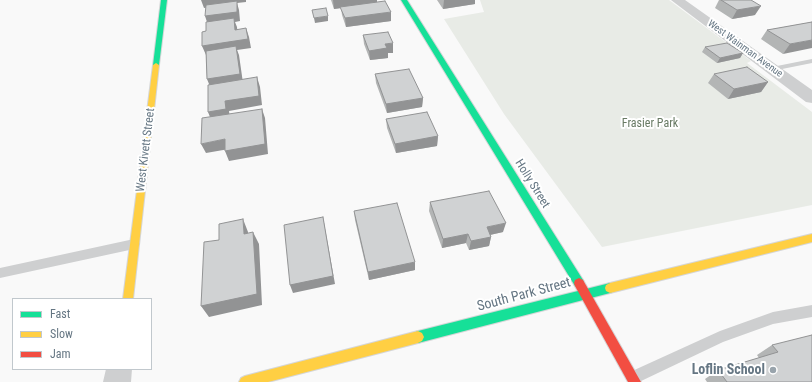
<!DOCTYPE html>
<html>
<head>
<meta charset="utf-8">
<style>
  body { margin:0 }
  #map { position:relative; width:812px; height:382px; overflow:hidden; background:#f9f9f9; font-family:"Roboto Condensed",sans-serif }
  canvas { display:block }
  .legend { position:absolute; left:12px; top:298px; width:140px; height:72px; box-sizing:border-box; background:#fff; border:1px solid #c1c8cd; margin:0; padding:5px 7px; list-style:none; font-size:12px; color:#657683 }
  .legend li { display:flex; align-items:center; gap:8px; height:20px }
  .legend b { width:20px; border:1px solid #c1c8cd }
</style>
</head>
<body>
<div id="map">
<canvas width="812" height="382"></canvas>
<ul class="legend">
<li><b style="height:5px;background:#16e098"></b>Fast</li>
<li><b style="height:5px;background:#ffcf43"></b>Slow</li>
<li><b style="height:5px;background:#f24e42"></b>Jam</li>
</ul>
</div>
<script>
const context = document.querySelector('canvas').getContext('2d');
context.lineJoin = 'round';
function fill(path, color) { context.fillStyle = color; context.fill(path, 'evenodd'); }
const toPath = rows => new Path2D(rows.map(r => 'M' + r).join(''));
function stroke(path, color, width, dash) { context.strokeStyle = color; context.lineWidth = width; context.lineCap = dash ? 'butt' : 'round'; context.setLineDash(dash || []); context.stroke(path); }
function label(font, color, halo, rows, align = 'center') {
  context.font = font + ' "Roboto Condensed",sans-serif'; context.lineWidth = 4; context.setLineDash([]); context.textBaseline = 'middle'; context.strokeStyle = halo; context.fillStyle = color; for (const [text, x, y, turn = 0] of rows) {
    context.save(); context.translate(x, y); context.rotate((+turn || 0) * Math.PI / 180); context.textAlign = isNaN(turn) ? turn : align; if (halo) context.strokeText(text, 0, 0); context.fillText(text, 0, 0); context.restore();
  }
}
const green = toPath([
  [480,0,669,0,751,61,747,63,812,112,812,205,602,247,504,114,444,19,484,12]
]);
const lane = toPath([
  [812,59,812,63,772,71,768,69,772,67,812,59],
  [134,239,138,241,140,244,138,247,134,249,0,278,0,268,134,239],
  [812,305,812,317,773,324,723,342,639,382,630,382,628,377,630,372,720,331,773,312,812,305]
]);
const street = toPath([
  [671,0,685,0,812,90,812,103,806,102,671,0],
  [106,369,132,369,131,382,103,382,106,369]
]);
const fast = toPath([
  [161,0,167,0,159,65,156,67,153,65,161,0],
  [401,0,407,0,583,280,584,283,583,286,579,288,575,286,401,0],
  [610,283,614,285,615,288,614,291,610,293,418,343,414,341,412,337,414,333,418,331,610,283]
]);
const slow = toPath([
  [156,63,159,65,133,299,123,299,153,65,156,63],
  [812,234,812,242,610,293,606,291,605,288,606,285,610,283,812,234],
  [418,331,422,333,424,337,422,341,418,343,268,382,239,382,241,378,245,376,418,331]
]);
const jam = toPath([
  [579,278,583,280,641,382,628,382,575,286,574,283,575,280,579,278]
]);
const wall = toPath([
  [331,0,377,0,377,2,391,21,346,27,342,15,341,8,334,9],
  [437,0,475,0,475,4,443,9],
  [719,0,751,0,755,15,732,19,715,8],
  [812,22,783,54,761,39,767,30],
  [363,35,393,53,388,53,388,58,370,60,364,44],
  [705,47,743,53,740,58,717,63,702,52],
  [375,74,423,98,422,107,387,113,376,83],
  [714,74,768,82,761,92,728,99,708,83],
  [386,119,438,136,437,146,396,153,387,128],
  [430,202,503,232,490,235,491,237,489,246,469,250,466,243,442,248,429,211],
  [354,211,415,270,369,280,355,220],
  [772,345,812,382,707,382,705,379,718,370,759,358,757,355]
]);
const shadedWall = toPath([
  [201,0,246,0,246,2,237,3,239,10,240,21,235,22,237,27,238,39,208,25,205,16,237,3,204,8],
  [333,0,377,0,377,3,334,9],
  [444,0,475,0,475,4,443,9],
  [761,6,755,15,732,19,737,10],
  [391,12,391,21,346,27,345,18],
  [328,16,328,21,315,23,314,18],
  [246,28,249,37,251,48,237,50,239,55,243,83,211,89,207,79,206,55,202,46],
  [812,40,812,48,783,54,790,44],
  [393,43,393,53,388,53,388,58,370,60,369,51,385,44],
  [743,53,740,58,717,63,720,58],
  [257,77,260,87,262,105,229,111,230,119,212,122,208,112,225,101],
  [768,82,761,92,728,99,734,89],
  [423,98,422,107,387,113,386,104],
  [262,109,265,118,268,154,229,161,225,151],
  [438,136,437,146,396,153,395,144],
  [225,139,229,149,206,153,201,144],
  [323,217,335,284,293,293,290,285],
  [243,219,248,232,249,246,244,234],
  [506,223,503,232,485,236,487,227],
  [253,232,259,244,262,305,209,317,201,306],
  [468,234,466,243,442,248,443,239],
  [491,237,489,246,469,250,471,241],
  [415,262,415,270,369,280,368,272]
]);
const building = toPath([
  [721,0,751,0,761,6,737,10,721,0],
  [237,1,237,12,205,16,206,5,237,1],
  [385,1,391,12,345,18,340,7,385,1],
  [326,8,328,16,314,18,312,10,326,8],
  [234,18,235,30,246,28,248,39,202,46,202,32,206,31,206,22,234,18],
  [812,22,812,40,790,44,767,30,812,22],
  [388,32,393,43,385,44,387,48,369,51,363,35,388,32],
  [727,43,743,53,720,58,705,47,727,43],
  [236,46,240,74,207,79,206,51,236,46],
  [747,67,768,82,734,89,714,74,747,67],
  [409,69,423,98,386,104,375,74,409,69],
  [257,77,259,96,225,101,226,109,208,112,208,85,257,77],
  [262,109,265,144,225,151,225,139,201,144,202,118,262,109],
  [427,112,438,136,395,144,386,119,427,112],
  [489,191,506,223,487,227,491,237,471,241,468,234,443,239,430,202,489,191],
  [397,203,415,262,368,272,354,211,397,203],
  [323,217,333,276,290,285,284,225,323,217],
  [243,219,244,234,253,232,257,294,201,306,204,242,219,240,219,224,243,219],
  [812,335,812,382,727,382,718,370,778,352,772,345,812,335]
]);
const markers = [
  [773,370,4,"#99a4ac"]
];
const farStreetnames = [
  ["West Wainman Avenue",745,49,36]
];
const parkNames = [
  ["Frasier Park",650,124]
];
const streetNames = [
  ["West Kivett Street",146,150,-83],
  ["Holly Street",532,184,58]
];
const nearStreetnames = [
  ["South Park Street",524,295,-15]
];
const nearPoinames = [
  ["Loflin School",765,370]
];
fill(green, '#e8ebe6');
stroke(fast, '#d5d6d7', 2);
stroke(slow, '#d5d6d7', 2);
stroke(jam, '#d5d6d7', 2);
fill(lane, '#cecfd0');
fill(street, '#cecfd0');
fill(fast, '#16e098');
fill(slow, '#ffcf43');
fill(jam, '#f24e42');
fill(wall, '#b3b5b5');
fill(shadedWall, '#929394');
fill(building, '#d0d2d3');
stroke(building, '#929394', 1);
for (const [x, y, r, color] of markers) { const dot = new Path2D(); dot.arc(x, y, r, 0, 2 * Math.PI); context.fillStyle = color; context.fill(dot); stroke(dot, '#fff', 1.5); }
label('10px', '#657683', '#fff', farStreetnames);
label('12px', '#687a64', '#fff', parkNames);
label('12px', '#657683', '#fff', streetNames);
label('14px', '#657683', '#fff', nearStreetnames);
label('bold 14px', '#657683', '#fff', nearPoinames, 'right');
</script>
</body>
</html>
